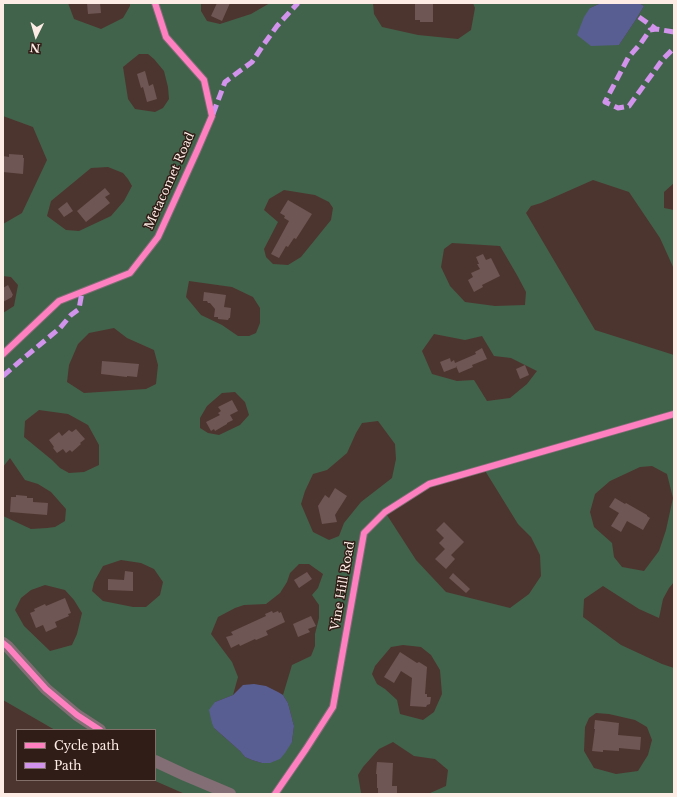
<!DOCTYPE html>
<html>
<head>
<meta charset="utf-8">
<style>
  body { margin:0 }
  #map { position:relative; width:677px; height:797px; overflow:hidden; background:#4d352f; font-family:"Libre Baskerville",serif }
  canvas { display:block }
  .frame { position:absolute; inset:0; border:4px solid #fdebe6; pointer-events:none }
  .legend { position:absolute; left:16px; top:729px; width:140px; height:52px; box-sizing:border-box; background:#311d17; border:1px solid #836f6a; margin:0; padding:5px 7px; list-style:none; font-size:12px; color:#fdebe6 }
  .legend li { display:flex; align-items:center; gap:8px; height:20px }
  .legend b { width:20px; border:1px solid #836f6a }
  .north { position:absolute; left:16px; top:16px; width:40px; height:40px; -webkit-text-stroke:3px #311d17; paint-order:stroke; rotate:185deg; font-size:11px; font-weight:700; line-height:16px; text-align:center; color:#fdebe6 }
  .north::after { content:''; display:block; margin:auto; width:14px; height:18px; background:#fdebe6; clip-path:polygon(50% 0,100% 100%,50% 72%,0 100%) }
</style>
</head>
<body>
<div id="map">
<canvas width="677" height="797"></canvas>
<div class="frame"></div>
<ul class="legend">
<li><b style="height:5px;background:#ff80c0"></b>Cycle path</li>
<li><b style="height:5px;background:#d193ec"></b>Path</li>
</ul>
<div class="north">N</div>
</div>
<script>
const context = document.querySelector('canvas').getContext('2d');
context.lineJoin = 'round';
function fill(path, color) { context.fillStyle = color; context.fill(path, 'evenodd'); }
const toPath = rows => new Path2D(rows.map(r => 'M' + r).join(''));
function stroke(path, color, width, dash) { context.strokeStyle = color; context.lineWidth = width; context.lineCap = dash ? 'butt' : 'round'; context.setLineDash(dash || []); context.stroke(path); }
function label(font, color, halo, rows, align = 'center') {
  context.font = font + ' "Libre Baskerville",serif'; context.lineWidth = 3; context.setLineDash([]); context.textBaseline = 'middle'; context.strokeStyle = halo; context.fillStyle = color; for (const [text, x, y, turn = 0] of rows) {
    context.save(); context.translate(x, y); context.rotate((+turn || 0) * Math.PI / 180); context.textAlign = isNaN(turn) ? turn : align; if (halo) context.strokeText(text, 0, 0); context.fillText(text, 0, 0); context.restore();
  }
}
const green = toPath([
  [3,3,68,3,74,19,101,29,123,18,130,6,130,3,201,3,201,11,207,21,220,24,251,14,270,3,373,3,374,14,382,27,418,35,458,39,471,30,475,8,473,3,601,3,590,8,619,45,635,21,644,6,639,3,674,3,674,183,664,192,664,208,674,210,674,269,660,238,629,192,593,180,541,203,531,206,526,213,595,330,674,355,674,582,669,588,663,599,659,618,639,609,603,586,584,599,583,617,621,645,662,664,674,668,674,794,428,794,446,786,448,770,435,759,414,756,393,742,379,749,363,767,358,775,361,793,363,794,185,794,153,780,155,780,155,730,55,730,3,700,3,516,31,529,47,528,55,527,65,521,66,509,51,492,38,484,25,480,10,458,3,467,3,313,14,306,18,285,11,277,3,276,3,224,22,213,47,160,33,127,3,116],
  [139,54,148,54,154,59,164,71,168,87,169,99,163,108,155,112,135,109,128,99,123,67],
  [108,167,123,173,128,179,132,186,124,201,111,216,79,231,66,230,47,216,51,201,91,168],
  [284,190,315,195,329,202,333,208,331,220,301,257,288,265,273,264,266,257,264,249,278,222,264,210,269,199],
  [452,243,500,246,517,275,526,292,525,305,495,306,465,302,450,286,441,267,444,249],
  [189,281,232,287,253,297,260,308,260,323,256,333,249,336,238,336,222,325,201,315,186,297],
  [114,328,127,338,154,350,158,365,156,384,146,389,84,393,67,382,69,365,78,344,89,333],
  [434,334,465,340,482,336,494,356,511,358,537,371,527,384,510,398,487,401,474,380,457,381,432,374,422,351],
  [235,392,245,402,249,415,240,425,219,435,208,433,200,428,200,418,207,406,222,393],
  [39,410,68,414,88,425,99,445,99,465,84,472,69,473,60,468,52,460,24,437,25,421],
  [378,421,395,444,396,459,392,478,361,502,344,523,339,536,329,540,313,532,301,504,305,491,313,474,327,470,347,453,356,433,362,423],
  [652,466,667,474,673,498,666,530,659,551,644,571,622,567,614,557,612,543,594,527,590,512,595,494,610,481,640,467],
  [484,469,518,524,531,537,540,555,541,576,529,594,510,608,446,592,416,560,385,512,429,484],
  [121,560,141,563,154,569,163,582,160,595,146,607,133,607,103,601,92,591,94,582,103,566],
  [299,564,309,564,323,574,318,588,312,595,319,605,319,618,315,634,315,646,311,656,292,665,283,695,288,703,294,726,292,742,262,763,252,760,245,757,240,751,214,728,215,702,233,695,238,677,232,662,211,634,218,617,235,608,244,605,266,604,280,593,287,582,290,573],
  [45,585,65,590,74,600,82,613,77,634,72,645,50,651,24,626,15,610,21,598,31,590],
  [403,645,421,647,431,655,440,670,442,694,434,712,423,720,400,714,397,700,385,689,377,684,372,674,375,666,391,647],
  [596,713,609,714,635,720,647,727,652,740,648,755,638,771,616,774,594,768,584,751,585,727,589,718]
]);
const water = toPath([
  [601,3,639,3,644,6,635,21,619,45,591,46,577,35,584,17,590,8],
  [254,684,266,686,278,692,283,695,288,703,294,726,292,742,285,753,280,759,270,763,262,763,252,760,245,757,240,751,214,728,212,723,209,710,215,702,233,695,243,685]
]);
const building = toPath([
  [87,3,100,3,101,13,88,14],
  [217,3,230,3,222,21,211,16],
  [415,3,433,3,433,22,420,22,420,20,415,20],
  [145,71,149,86,153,84,157,99,147,102,143,87,141,88,137,74],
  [9,154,23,155,23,158,24,158,23,174,3,172,3,156,9,157],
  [105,188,110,194,105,197,110,203,86,222,77,211],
  [288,200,312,214,296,239,294,238,288,247,286,246,279,258,271,254,289,221,284,218,285,216,280,213],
  [67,202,73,211,64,217,58,209],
  [483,254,486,260,491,258,500,276,482,285,483,287,474,292,468,280,473,277,471,273,480,269,477,264,479,264,476,257],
  [8,285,13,295,12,296,12,297,3,302,3,288],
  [204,292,226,295,224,307,231,308,230,318,229,318,228,320,218,319,218,317,214,317,215,309,210,303,208,303,207,301,203,301],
  [482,348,487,359,472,365,473,367,459,373,456,366,457,367,444,372,440,362,450,358,451,362,454,360,455,363,476,354,475,352],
  [102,361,139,364,137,377,127,376,127,377,101,374],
  [525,365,529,375,520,379,516,369],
  [232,400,238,411,230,415,233,420,227,423,227,424,215,431,214,429,211,431,206,422,220,415,218,413,221,411,218,407],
  [76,429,85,439,80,443,81,444,72,452,70,450,66,453,63,449,57,453,53,448,54,447,49,440,59,432,62,436,69,430,72,432],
  [335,488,347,496,335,515,337,522,322,524,318,506,325,495,329,498],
  [16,495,27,496,27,498,33,498,33,502,48,503,47,515,10,512,11,497,16,497],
  [615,498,625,504,626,503,647,515,647,516,650,518,643,530,627,521,621,532,611,526,619,513,609,507],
  [444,522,464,542,451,555,455,559,446,569,435,559,445,549,439,543,444,538,436,530],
  [125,571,133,572,133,591,108,590,108,579,124,580],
  [307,572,312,579,299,588,294,580],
  [453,573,470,589,466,593,449,578],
  [65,598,71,613,68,614,69,616,55,622,57,627,46,632,43,625,36,628,30,613,35,611,34,609,45,604,46,606],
  [272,611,273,613,278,611,279,613,281,612,285,622,266,631,268,635,256,640,255,639,240,646,239,644,231,648,226,637,233,635,231,632,266,616,265,614],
  [311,616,316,626,308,629,310,632,298,637,293,624],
  [400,652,417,663,419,662,427,667,425,694,427,694,427,697,431,697,430,704,427,705,426,707,410,706,412,678,401,671,394,683,384,677],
  [595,720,619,723,618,735,641,737,640,750,619,748,619,751,603,750,603,752,592,751,595,729,594,729],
  [377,762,393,763,392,786,397,786,397,794,378,794,378,788,377,788,377,774,376,774]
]);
const street = toPath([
  [3,354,59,301,130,273,158,237,197,151,212,116,204,80,166,37,155,3],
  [275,794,306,749,333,707,364,533,385,512,429,484,674,414]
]);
const secondary = toPath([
  [3,643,8,647,46,689,77,715,100,730],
  [155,761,185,775,230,794]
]);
const quiet = toPath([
  [639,17,656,29],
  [674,32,656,29,650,30,641,43,628,58,605,102,618,108,629,106,663,59,674,48],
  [213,114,225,82,252,62,264,44,277,26,298,3],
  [3,376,25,357,60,328,71,315,79,309,82,292]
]);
const cycleway = toPath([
  [3,354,59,301,130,273,158,237,197,151,212,116,204,80,166,37,155,3],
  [3,643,8,647,46,689,77,715,100,730],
  [275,794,306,749,333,707,364,533,385,512,429,484,674,414]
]);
const streetNames = [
  ["Metacomet Road",170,181,-66],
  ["Vine Hill Road",343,586,-80]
];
fill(green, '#42634b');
fill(water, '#585e92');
fill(building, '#6e5654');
stroke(street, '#7e6d74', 8);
stroke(secondary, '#836e75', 12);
stroke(quiet, '#d193ec', 5, [10, 5]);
stroke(cycleway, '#ff80c0', 6);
label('12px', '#fdebe6', '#311d17', streetNames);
</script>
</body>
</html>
